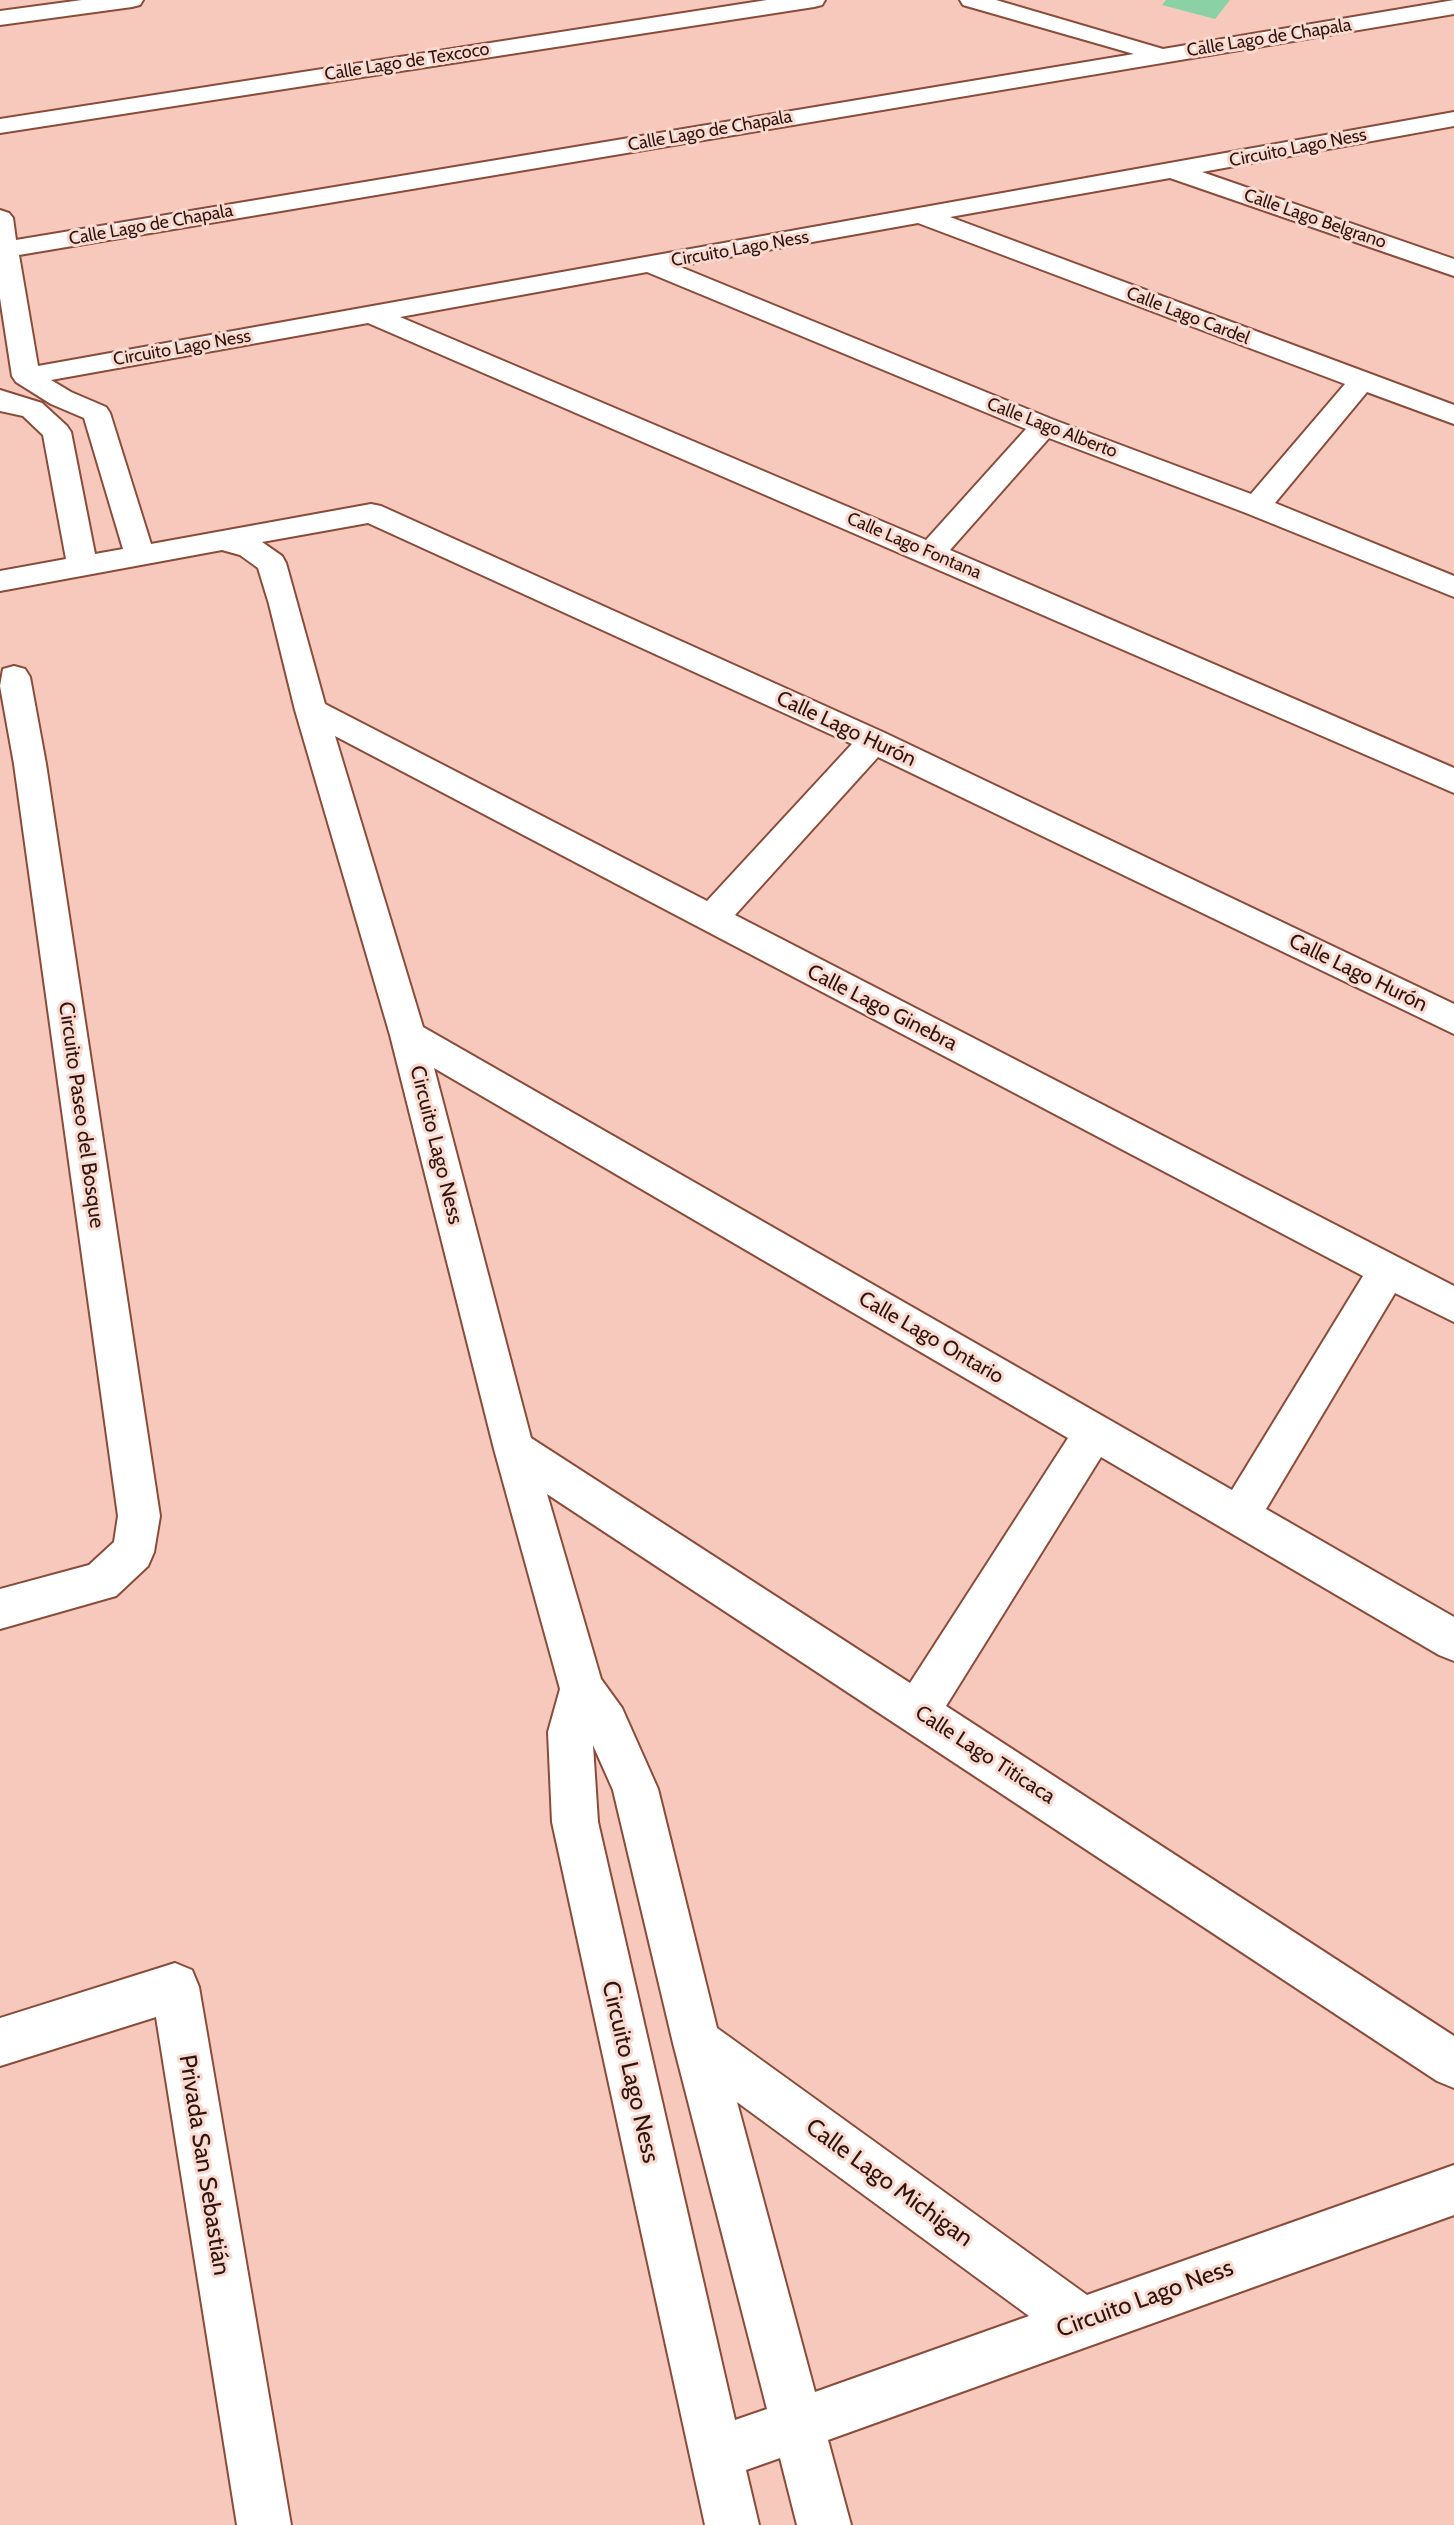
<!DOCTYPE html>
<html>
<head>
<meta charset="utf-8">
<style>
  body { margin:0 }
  canvas { display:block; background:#f6c9bc }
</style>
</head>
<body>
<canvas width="1454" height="2525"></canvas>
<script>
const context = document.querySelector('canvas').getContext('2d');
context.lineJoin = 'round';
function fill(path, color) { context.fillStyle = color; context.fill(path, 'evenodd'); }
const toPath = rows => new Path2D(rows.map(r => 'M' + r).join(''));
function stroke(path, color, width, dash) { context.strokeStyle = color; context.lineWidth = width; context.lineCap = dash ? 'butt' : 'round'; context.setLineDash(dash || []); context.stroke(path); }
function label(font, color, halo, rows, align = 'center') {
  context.font = font + ' Cabin,sans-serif'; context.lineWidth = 6; context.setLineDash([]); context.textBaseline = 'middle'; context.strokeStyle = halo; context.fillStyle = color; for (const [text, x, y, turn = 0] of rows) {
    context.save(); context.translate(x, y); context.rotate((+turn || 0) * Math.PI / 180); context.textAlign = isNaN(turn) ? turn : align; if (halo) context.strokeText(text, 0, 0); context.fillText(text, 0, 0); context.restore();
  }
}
const green = toPath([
  [1166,0,1230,0,1215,19,1162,5]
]);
const minor = toPath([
  [82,0,143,0,140,5,132,7,0,25,0,11,82,0],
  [767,0,825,0,822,5,814,7,0,133,0,119,767,0],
  [960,0,996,0,1163,49,1454,0,1454,14,19,255,38,366,1454,112,1454,126,1202,172,1454,259,1454,276,1170,178,950,217,1454,405,1454,424,1367,392,1275,503,1454,576,1454,597,1246,513,1049,438,950,550,1454,768,1454,793,368,323,51,380,71,392,106,407,110,413,151,544,371,504,381,506,885,733,1454,1004,1454,1034,878,757,735,915,1454,1286,1454,1322,1395,1293,1266,1509,1454,1617,1454,1661,1439,1655,1101,1457,946,1706,1454,2036,1454,2088,1437,2081,547,1494,601,1679,622,1708,658,1789,717,2028,1087,2295,1454,2165,1454,2215,828,2440,851,2525,797,2525,780,2458,746,2470,759,2525,705,2525,552,1822,548,1732,560,1689,494,1449,390,1035,295,710,269,604,258,568,240,555,222,550,0,591,0,571,66,559,43,435,23,416,0,411,0,390,42,403,67,426,71,432,95,554,123,549,84,418,51,404,16,382,12,376,0,298,0,210,9,213,13,218,16,240,1134,54,963,5,960,0],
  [918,223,1345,384,1251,494,1054,420,678,266,918,223],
  [647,272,1026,429,926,540,400,317,647,272],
  [368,523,852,744,707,901,325,704,286,563,282,556,262,542,368,523],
  [335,736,1363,1276,1232,1490,423,1027,335,736],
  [434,1068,1068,1438,910,1683,531,1438,434,1068],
  [593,1745,613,1790,673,2043,767,2409,735,2420,598,1822,593,1745],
  [737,2102,1029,2316,815,2392,737,2102],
  [14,666,25,669,30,677,46,764,160,1516,154,1552,148,1566,116,1596,0,1629,0,1589,89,1565,114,1542,118,1516,14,764,0,686,3,669,14,666],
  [175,1963,192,1970,199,1987,291,2525,237,2525,156,2017,0,2066,0,2018,175,1963]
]);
const farStreetnames = [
  ["Calle Lago de Chapala",1269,38,-9],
  ["Calle Lago de Texcoco",407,62,-9],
  ["Calle Lago de Chapala",710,131,-10],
  ["Circuito Lago Ness",1298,148,-11],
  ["Calle Lago Belgrano",1315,219,19],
  ["Calle Lago de Chapala",151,225,-10],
  ["Circuito Lago Ness",740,249,-10],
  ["Calle Lago Cardel",1188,316,21],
  ["Circuito Lago Ness",182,348,-10],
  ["Calle Lago Alberto",1052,428,21],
  ["Calle Lago Fontana",914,546,23]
];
const streetNames = [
  ["Calle Lago Hurón",846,729,25],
  ["Calle Lago Hurón",1358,973,26],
  ["Calle Lago Ginebra",882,1008,27],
  ["Circuito Paseo del Bosque",81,1115,82],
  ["Circuito Lago Ness",436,1145,76],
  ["Calle Lago Ontario",931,1338,30],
  ["Calle Lago Titicaca",985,1755,33]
];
const nearStreetnames = [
  ["Circuito Lago Ness",630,2072,77],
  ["Privada San Sebastián",204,2165,81],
  ["Calle Lago Michigan",889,2183,36],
  ["Circuito Lago Ness",1145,2299,-20]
];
fill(green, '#8bd1a6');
stroke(minor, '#8a4b39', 4);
fill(minor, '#fff');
label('18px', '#30150e', '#f9dad1', farStreetnames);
label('21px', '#30150e', '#f9dad1', streetNames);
label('24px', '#30150e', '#f9dad1', nearStreetnames);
</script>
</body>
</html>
